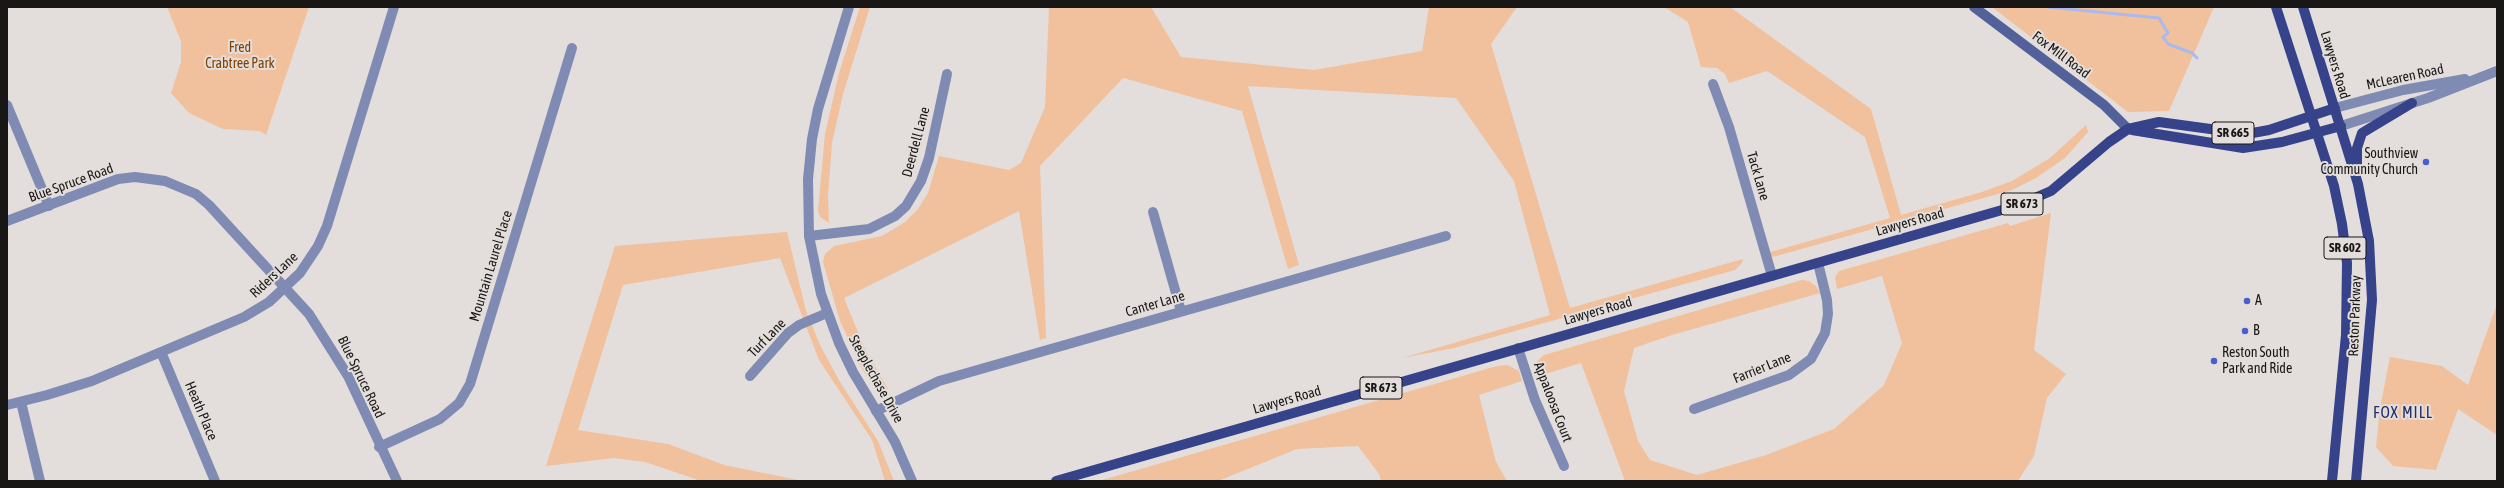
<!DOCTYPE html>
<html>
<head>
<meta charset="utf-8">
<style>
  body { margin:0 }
  #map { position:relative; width:2504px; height:488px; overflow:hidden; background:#e3dedb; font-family:"Asap Condensed",sans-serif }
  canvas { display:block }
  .frame { position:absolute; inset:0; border:8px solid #191716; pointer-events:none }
</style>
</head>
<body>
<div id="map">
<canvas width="2504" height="488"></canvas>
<div class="frame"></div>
</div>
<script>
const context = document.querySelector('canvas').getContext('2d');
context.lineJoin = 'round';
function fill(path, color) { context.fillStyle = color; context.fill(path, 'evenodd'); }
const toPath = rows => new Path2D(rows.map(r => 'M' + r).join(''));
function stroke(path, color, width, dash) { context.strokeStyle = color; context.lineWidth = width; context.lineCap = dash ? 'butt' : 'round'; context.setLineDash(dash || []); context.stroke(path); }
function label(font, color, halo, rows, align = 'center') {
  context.font = font + ' "Asap Condensed",sans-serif'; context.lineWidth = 4; context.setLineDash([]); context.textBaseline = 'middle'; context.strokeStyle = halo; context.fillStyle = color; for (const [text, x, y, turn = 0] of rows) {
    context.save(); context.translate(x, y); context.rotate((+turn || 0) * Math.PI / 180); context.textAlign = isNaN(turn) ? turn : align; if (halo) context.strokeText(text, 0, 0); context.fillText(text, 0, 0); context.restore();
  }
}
const green = toPath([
  [167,7,309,7,266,135,260,131,223,129,189,113,171,93,181,62,181,41],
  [860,7,870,7,843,94,832,143,828,196,829,223,820,217,818,211,825,134,839,73],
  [1049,7,1151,7,1181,57,1314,70,1422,51,1429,7,1517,7,1491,44,1570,308,1743,259,1742,263,1735,270,1454,348,1402,358,1550,315,1514,181,1456,98,1248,86,1299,265,1288,269,1242,111,1123,78,1040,166,1046,338,1040,340,1019,211,844,298,864,347,888,389,876,390,862,369,840,321,823,262,825,254,834,246,882,236,905,222,918,209,928,193,939,156,1009,170,1021,163,1045,107],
  [1664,7,1730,7,1871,109,1901,215,1982,192,2012,181,2050,158,2086,125,2088,132,2065,158,2036,178,2012,190,1773,257,1767,253,1890,218,1865,137,1767,71,1729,83,1725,74,1717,68,1701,67,1688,22],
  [1992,7,2214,7,2169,111,2128,112],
  [2051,213,2034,350,2066,374,2047,398,2034,456,2018,481,1625,481,1581,363,1536,377,1534,364,1544,355,1802,280,1809,281,1816,286,1820,293,1672,335,1634,348,1624,391,1638,441,1650,460,1697,475,1766,455,1834,429,1884,385,1902,343,1882,276,1837,289,1835,277,1839,271,2008,223,2010,226],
  [787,232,806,311,820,345,840,382,878,441,894,481,885,481,872,440,819,360,780,258,623,285,578,430,668,444,724,465,803,481,701,481,645,462,614,458,546,466,615,246],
  [2497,304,2497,435,2458,409,2436,470,2393,466,2376,447,2380,408,2390,357,2442,366,2468,385],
  [1507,365,1519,371,1522,381,1479,395,1496,462,1507,481,1381,481,1379,474,1358,446,1297,449,1218,481,1099,481,1497,366]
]);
const stream = toPath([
  [2048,7,2159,18,2168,33,2163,37,2168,44,2192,53,2197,58]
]);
const minor = toPath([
  [1713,84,1729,127,1772,276],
  [7,105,49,206],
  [2335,108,2403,90,2465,79],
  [2341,126,2428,98,2497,71],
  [1153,212,1181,311],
  [7,221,118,179,135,177,165,181,196,194,209,205,309,314,348,376,397,481],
  [809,236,869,229,895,216,906,206,921,181,929,158,947,74],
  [1518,348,1535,400,1564,466],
  [161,352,215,481],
  [750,376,788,333,799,325,827,313],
  [21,402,40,481],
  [7,405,47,395,92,381,244,317,269,302,300,273,318,246,327,226,394,7],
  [1694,409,1789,375,1811,359,1825,333,1828,314,1827,300,1818,263],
  [876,411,939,381,1446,236],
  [379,447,440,419,459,403,470,384,572,48]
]);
const tertiary = toPath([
  [849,7,818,109,812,139,808,179,809,236,821,294,839,343,853,372,895,442,912,481]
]);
const secondary = toPath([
  [1974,7,2104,105,2128,129]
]);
const primary = toPath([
  [2276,7,2334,186,2342,224,2347,263,2346,335,2332,481],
  [2303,7,2358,184,2369,241,2372,300,2356,481],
  [2132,130,2243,148,2282,142,2341,126],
  [2357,168,2357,148,2362,133,2412,103],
  [1056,481,2016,206,2051,191,2109,142,2128,129,2159,122,2247,134,2269,130,2335,108]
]);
const markers = [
  [2426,162,4,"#4b5cd0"],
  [2247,301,4,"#4b5cd0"],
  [2245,331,4,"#4b5cd0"],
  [2214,361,4,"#4b5cd0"]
];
const shields = [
  [2233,133,42],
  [2022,204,42],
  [2345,248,42],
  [1381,388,42]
];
const shieldNames = [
  ["SR 665",2233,133],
  ["SR 673",2022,204],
  ["SR 602",2345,248],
  ["SR 673",1381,388]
];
const parkNames = [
  ["Fred",240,48],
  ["Crabtree Park",240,64]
];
const streetNames = [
  ["Fox Mill Road",2061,55,37],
  ["Lawyers Road",2335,65,73],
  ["McLearen Road",2405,77,-12],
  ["Deerdell Lane",916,142,-75],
  ["Tack Lane",1758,176,74],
  ["Blue Spruce Road",71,183,-20],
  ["Lawyers Road",1910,222,-16],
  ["Mountain Laurel Place",491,266,-73],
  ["Riders Lane",274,275,-43],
  ["Canter Lane",1155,304,-16],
  ["Lawyers Road",1598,311,-16],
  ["Reston Parkway",2355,316,-88],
  ["Turf Lane",767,338,-46],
  ["Farrier Lane",1762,368,-22],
  ["Blue Spruce Road",361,377,64],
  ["Steeplechase Drive",876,379,61],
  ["Lawyers Road",1287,400,-16],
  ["Appaloosa Court",1553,402,69],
  ["Heath Place",201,411,67]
];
const poiNames = [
  ["Southview",2418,154,"right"],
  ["Community Church",2418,170,"right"],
  ["A",2255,301],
  ["B",2253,331],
  ["Reston South",2222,353],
  ["Park and Ride",2222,369]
];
const quarterNames = [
  ["FOX MILL",2403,413]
];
fill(green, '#f1c09c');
stroke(stream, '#aab9ee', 3);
stroke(minor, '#808bb3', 10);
stroke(tertiary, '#808bb3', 10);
stroke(secondary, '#53619b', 10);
stroke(primary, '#364289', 10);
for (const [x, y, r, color] of markers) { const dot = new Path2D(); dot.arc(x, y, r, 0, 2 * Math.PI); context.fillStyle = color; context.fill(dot); stroke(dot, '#e3dedb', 1.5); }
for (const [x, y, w] of shields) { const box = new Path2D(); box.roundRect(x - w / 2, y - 11, w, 22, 3); context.fillStyle = '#e3dedb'; context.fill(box); stroke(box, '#191716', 1); }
label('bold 13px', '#191716', null, shieldNames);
label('14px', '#7f4200', '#e3dedb', parkNames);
label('14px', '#191716', '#e3dedb', streetNames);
label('14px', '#191716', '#e3dedb', poiNames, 'left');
context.letterSpacing = '1px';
label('16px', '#252e67', '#e3dedb', quarterNames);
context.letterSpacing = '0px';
</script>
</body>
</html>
